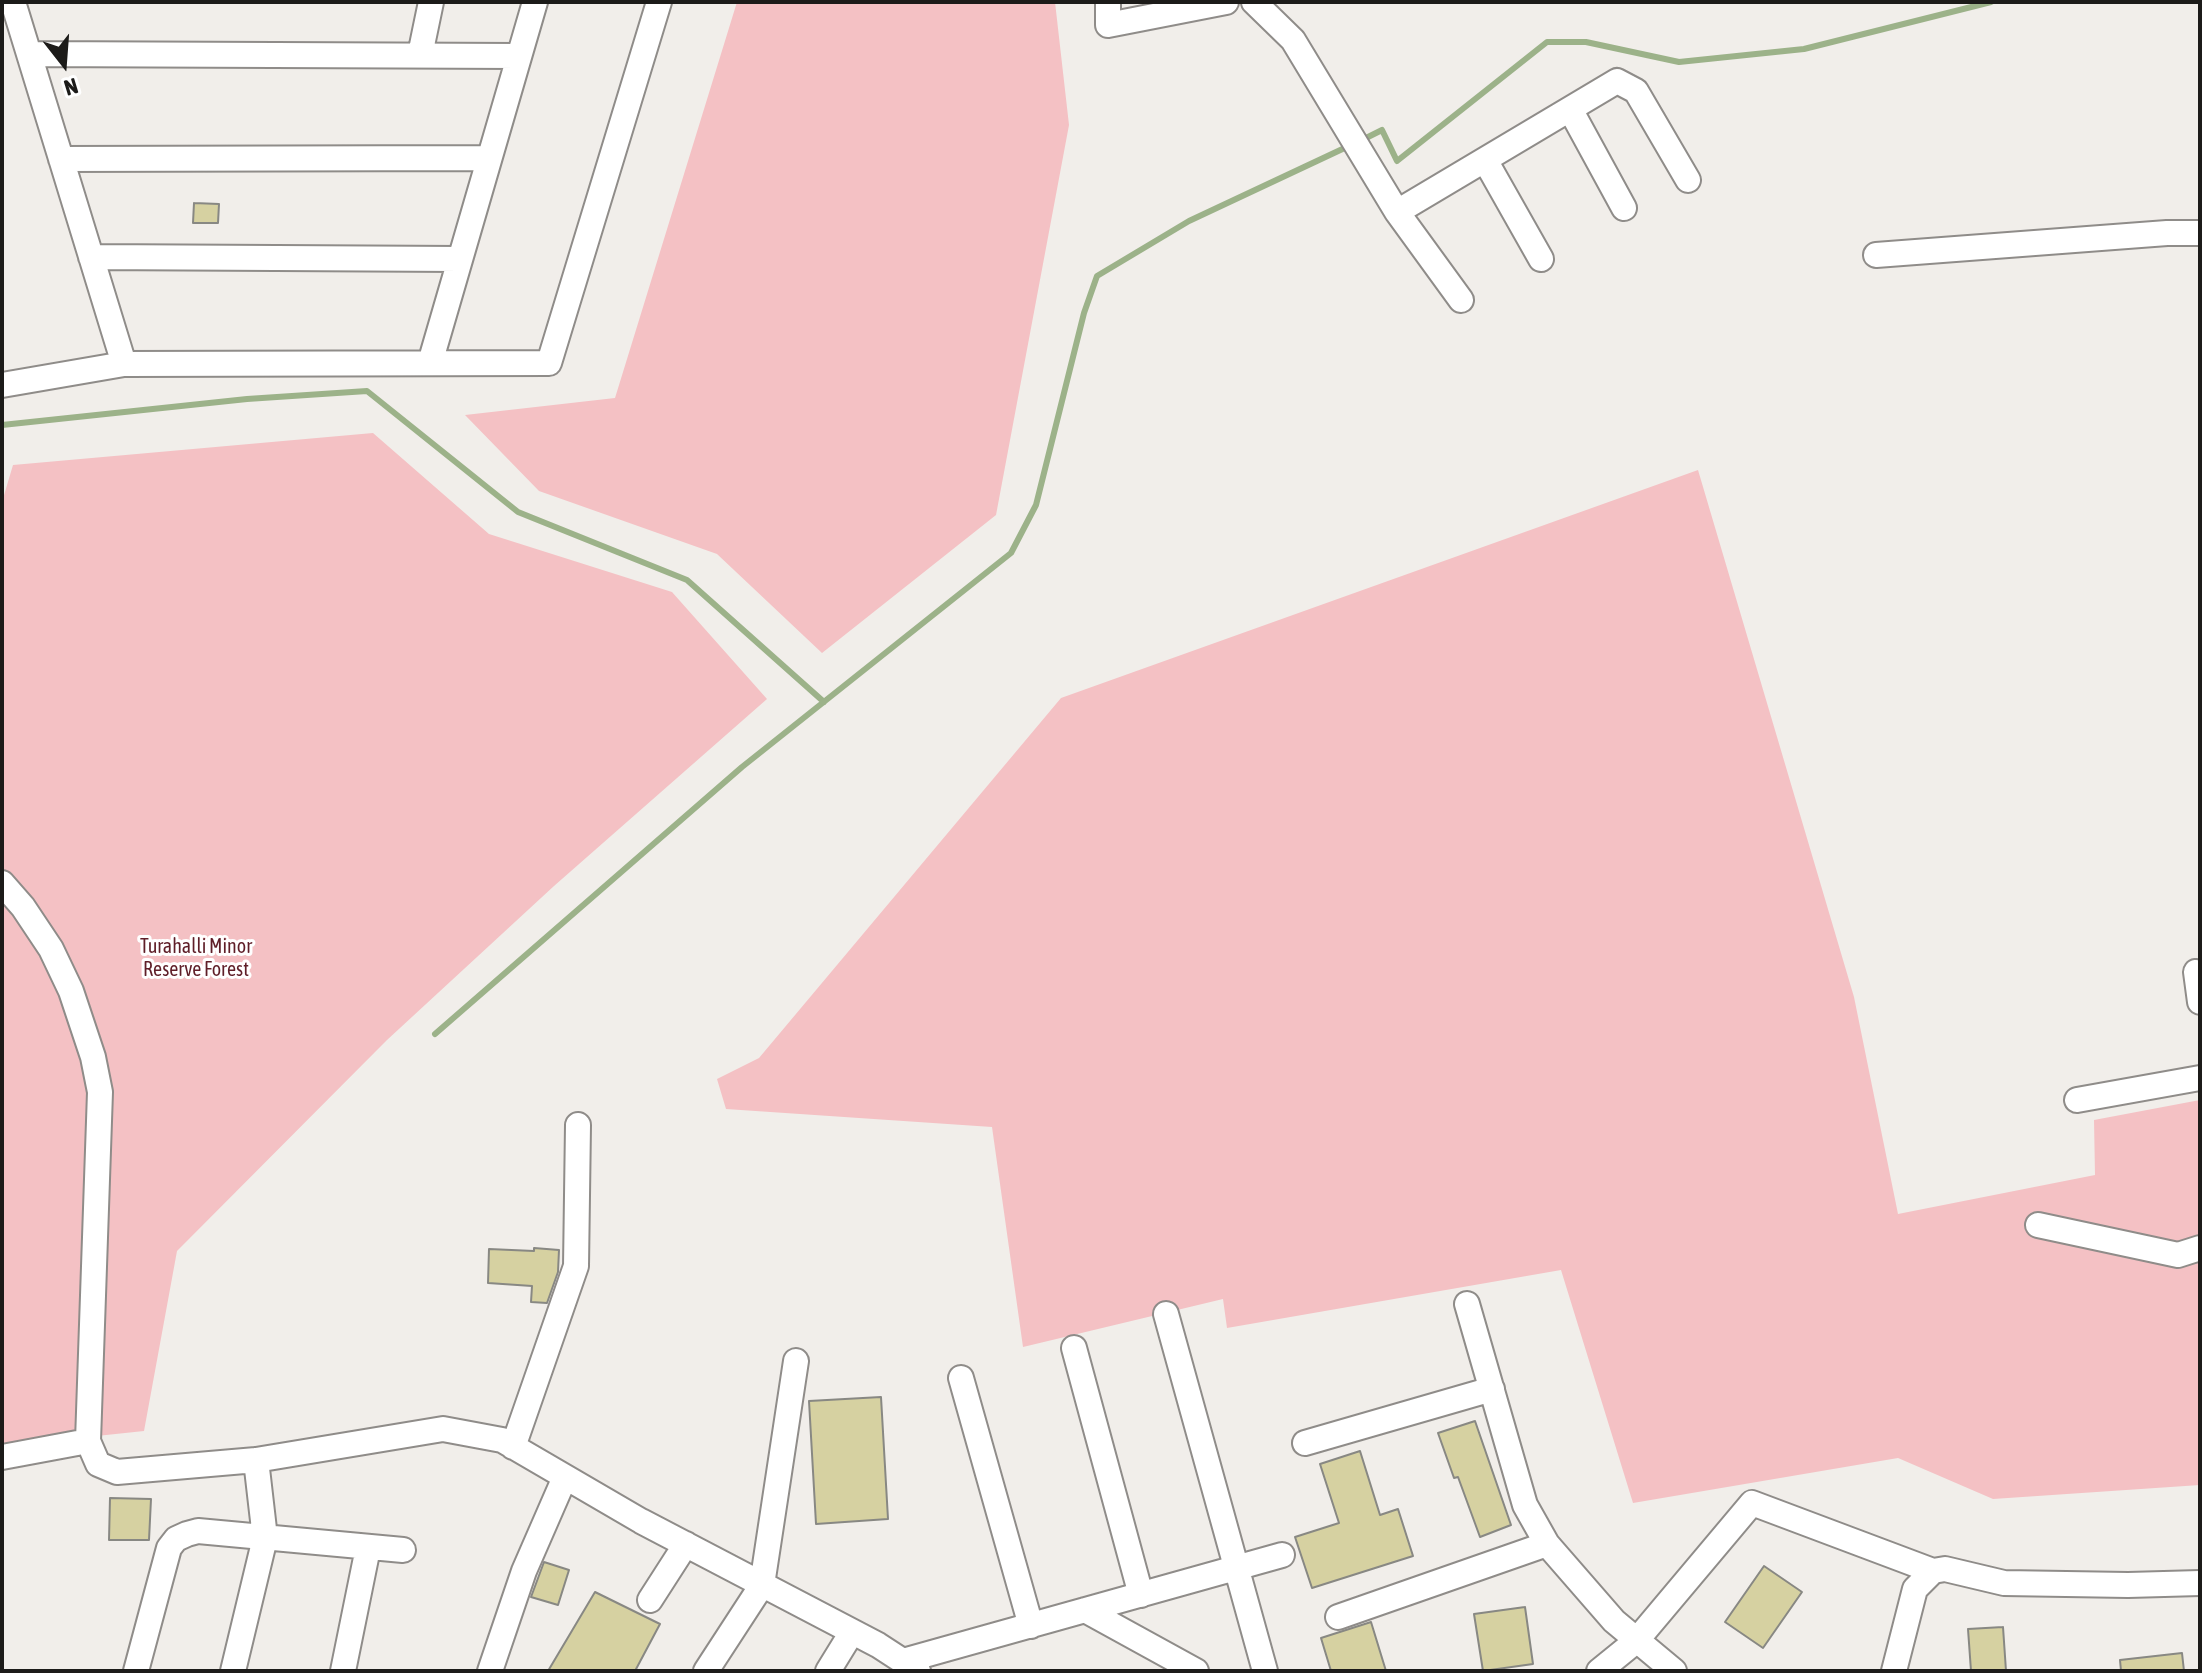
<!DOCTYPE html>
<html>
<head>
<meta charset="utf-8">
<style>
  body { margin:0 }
  #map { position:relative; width:2202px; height:1673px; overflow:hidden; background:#f1eeea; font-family:"Asap Condensed",sans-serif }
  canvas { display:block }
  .frame { position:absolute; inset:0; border:4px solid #1c1b19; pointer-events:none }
  .north { position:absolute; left:24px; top:24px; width:80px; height:80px; -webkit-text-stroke:6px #fff; paint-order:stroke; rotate:163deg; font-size:22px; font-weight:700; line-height:32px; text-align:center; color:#1c1b19 }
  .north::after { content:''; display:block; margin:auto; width:28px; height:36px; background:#1c1b19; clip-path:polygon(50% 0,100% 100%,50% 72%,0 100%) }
</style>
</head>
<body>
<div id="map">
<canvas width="2202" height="1673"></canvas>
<div class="frame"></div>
<div class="north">N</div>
</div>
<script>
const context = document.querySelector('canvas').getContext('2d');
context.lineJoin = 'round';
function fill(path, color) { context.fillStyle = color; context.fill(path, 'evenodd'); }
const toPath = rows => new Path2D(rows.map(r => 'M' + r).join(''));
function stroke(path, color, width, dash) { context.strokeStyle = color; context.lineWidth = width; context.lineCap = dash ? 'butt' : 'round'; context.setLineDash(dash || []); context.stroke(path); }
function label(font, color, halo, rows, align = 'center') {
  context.font = font + ' "Asap Condensed",sans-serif'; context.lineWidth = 6; context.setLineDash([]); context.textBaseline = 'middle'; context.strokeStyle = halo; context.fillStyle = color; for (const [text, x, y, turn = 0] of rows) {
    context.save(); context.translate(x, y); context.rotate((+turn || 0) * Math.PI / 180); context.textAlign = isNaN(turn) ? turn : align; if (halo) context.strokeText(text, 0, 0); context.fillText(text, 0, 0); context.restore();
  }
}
const green = toPath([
  [737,2,1055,2,1069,125,996,515,822,653,717,554,539,491,465,415,615,398],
  [373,433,489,534,672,592,767,699,554,886,387,1040,177,1251,144,1431,2,1446,2,502,13,465],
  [1698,470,1854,997,1898,1214,2095,1175,2094,1120,2200,1100,2200,1485,1993,1499,1898,1458,1633,1503,1561,1270,1227,1328,1223,1299,1023,1347,992,1127,726,1109,717,1079,759,1058,1061,698]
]);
const stream = toPath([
  [1362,140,1382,130,1397,161,1547,42,1586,42,1679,62,1804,49,1991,2],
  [2,425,247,399,367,391,518,512,687,580,824,702],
  [435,1034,742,767,1011,553,1036,505,1084,313,1097,276,1189,221,1351,145]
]);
const building = toPath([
  [194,203,219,204,218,223,193,223,194,203],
  [534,1248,559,1250,558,1272,547,1303,531,1302,532,1286,488,1283,489,1249,534,1251,534,1248],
  [881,1397,888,1519,816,1524,809,1401,881,1397],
  [1475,1421,1511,1525,1480,1537,1458,1477,1454,1478,1438,1433,1475,1421],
  [1360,1451,1380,1515,1398,1509,1413,1556,1312,1588,1295,1537,1339,1523,1320,1464,1360,1451],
  [110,1498,151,1499,149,1540,109,1540,110,1498],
  [544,1562,569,1570,558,1605,531,1597,544,1562],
  [1764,1566,1802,1592,1763,1648,1725,1622,1764,1566],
  [595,1592,660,1624,635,1671,548,1671,595,1592],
  [1525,1607,1533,1664,1483,1671,1474,1614,1525,1607],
  [1371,1622,1386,1671,1331,1671,1321,1638,1371,1622],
  [2003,1627,2006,1671,1971,1671,1968,1629,2003,1627],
  [2182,1653,2184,1671,2121,1671,2120,1660,2182,1653]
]);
const minor = toPath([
  [13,2,124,364],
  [1108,2,1108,25,1226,2],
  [1254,2,1293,40,1397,212,1617,81,1636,91,1688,180],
  [29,54,519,56],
  [420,55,431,2],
  [1570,109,1624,208],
  [61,159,489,158],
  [1485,160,1541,259],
  [1397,212,1461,300],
  [1876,255,2167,233,2200,233],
  [91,257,460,259],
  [430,363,535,2],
  [2,385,124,364,549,363,659,2],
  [2,883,23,907,51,949,71,991,93,1057,100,1092,88,1441,98,1464,117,1472,256,1460,443,1429,502,1440,641,1521,878,1645,918,1671],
  [2196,972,2200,1002],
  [2077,1100,2200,1078],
  [2038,1225,2178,1255,2200,1248],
  [1467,1304,1525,1505,1547,1544,1614,1621,1674,1671],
  [1166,1314,1265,1671],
  [1074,1348,1141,1595],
  [961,1378,1031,1626],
  [1305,1443,1492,1389],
  [513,1447,576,1266,578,1125],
  [2,1457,88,1441],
  [650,1600,686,1544],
  [1085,1610,1196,1671],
  [1338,1617,1547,1544],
  [903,1661,1282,1555],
  [136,1671,169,1548,176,1539,187,1534,198,1531,403,1550],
  [233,1671,265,1538,256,1460],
  [343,1671,368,1548],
  [490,1671,524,1571,565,1477],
  [706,1671,762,1585,796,1361],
  [828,1671,852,1632],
  [1599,1671,1636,1641,1752,1503,1933,1571],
  [1894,1671,1915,1589,1933,1571,1945,1569,2004,1583,2128,1585,2200,1583]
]);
const parkNames = [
  ["Turahalli Minor",196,947],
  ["Reserve Forest",196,970]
];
fill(green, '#f4c1c4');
stroke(stream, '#9cb289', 6);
fill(building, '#d6d1a1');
stroke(building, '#888883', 2);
stroke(minor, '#8f8c89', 28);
stroke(minor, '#fff', 24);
label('20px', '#5f1e28', '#fff', parkNames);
</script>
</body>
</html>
